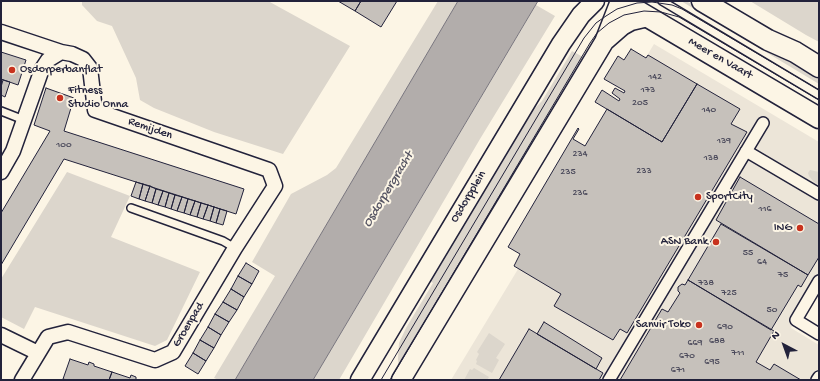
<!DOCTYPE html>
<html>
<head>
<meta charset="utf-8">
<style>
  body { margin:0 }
  #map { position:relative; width:820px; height:381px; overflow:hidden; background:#fcf5e5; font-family:"Gochi Hand",sans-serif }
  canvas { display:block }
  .frame { position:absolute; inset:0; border:2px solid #22223b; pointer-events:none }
  .north { position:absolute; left:764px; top:325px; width:40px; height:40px; -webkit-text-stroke:3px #fcf5e5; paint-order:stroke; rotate:319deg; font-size:11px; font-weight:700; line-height:16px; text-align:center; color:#22223b }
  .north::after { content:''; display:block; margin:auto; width:14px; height:18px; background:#22223b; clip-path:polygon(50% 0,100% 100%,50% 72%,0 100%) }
</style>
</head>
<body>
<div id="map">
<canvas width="820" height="381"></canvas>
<div class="frame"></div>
<div class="north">N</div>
</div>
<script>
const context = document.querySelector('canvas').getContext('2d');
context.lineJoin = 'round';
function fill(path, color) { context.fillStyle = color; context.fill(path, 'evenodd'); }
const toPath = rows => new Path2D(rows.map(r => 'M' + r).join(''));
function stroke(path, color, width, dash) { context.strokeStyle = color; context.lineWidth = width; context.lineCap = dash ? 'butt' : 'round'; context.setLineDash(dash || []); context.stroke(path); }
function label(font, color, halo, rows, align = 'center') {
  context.font = font + ' "Gochi Hand",sans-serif'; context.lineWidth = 4; context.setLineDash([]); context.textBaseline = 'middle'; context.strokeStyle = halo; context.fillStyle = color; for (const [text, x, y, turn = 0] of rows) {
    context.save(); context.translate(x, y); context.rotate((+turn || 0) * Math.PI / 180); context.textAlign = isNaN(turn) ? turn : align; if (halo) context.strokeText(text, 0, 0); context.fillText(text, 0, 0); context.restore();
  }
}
const built = toPath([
  [654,44,819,142,819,279,791,328,819,345,819,380,451,380]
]);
const green = toPath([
  [82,1,268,1,350,46,283,154,214,132,154,108,140,100,136,78,112,26,97,21,82,5],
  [438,1,458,1,235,380,219,380,214,378,275,276,252,262,291,194,327,175,336,168],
  [681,1,686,1,819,72,819,84],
  [750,1,819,1,819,42,806,35],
  [536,5,555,16,480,139,339,380,313,380],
  [572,51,585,58,399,369,398,359,399,343,406,328,433,283,427,279,528,115,542,101],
  [810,170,819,172,819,185,814,182,809,176,808,173],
  [67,172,130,196,111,237,200,272,167,340,155,346,35,307,24,329,1,317,1,279],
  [489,333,505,344,496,358,499,360,492,373,476,364,477,361,476,360,479,354,477,352],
  [474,368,489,377,487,380,464,380,470,369,472,370]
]);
const water = toPath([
  [458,1,538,1,313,380,235,380,458,1]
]);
const building = toPath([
  [338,1,361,1,355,11,338,1],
  [361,1,397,1,381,27,355,11,361,1],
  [631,49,646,58,648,55,697,84,662,142,595,102,602,90,619,101,620,99,612,93,615,88,624,93,625,91,604,79,618,56,624,60,631,49],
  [1,52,26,60,18,85,1,79,1,52],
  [3,80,10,82,5,97,1,95,1,87,3,80],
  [697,84,740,109,731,124,747,132,627,333,620,329,613,340,554,306,561,294,514,266,520,254,508,247,578,128,579,129,573,139,585,146,607,109,662,142,697,84],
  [46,88,74,98,64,131,244,189,236,214,64,159,1,265,1,213,50,131,34,125,46,88],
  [740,177,819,224,819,257,808,275,716,220,740,177],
  [136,182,143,184,139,199,131,196,136,182],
  [143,184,150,186,145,201,139,199,143,184],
  [150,186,156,189,152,203,145,201,150,186],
  [156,189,163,191,158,205,152,203,156,189],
  [163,191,169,193,165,207,158,205,163,191],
  [169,193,175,195,171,209,165,207,169,193],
  [175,195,182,197,177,211,171,209,175,195],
  [182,197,188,199,184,213,177,211,182,197],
  [188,199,195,201,190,215,184,213,188,199],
  [195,201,201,203,197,217,190,215,195,201],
  [201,203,208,205,203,219,197,217,201,203],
  [208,205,214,207,210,221,203,219,208,205],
  [214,207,220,209,216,223,210,221,214,207],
  [220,209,227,211,223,225,216,223,220,209],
  [721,224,808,275,801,287,798,285,771,330,688,280,721,224],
  [246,263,259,271,252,284,238,276,246,263],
  [238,276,252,284,244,297,231,289,238,276],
  [688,280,774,331,756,362,770,370,774,364,801,380,620,380,662,309,668,312,680,293,678,291,678,287,682,284,685,285,688,280],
  [231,289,244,297,237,310,223,302,231,289],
  [223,302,237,310,229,322,215,314,223,302],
  [215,314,229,322,221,335,208,327,215,314],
  [544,322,602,358,596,369,537,334,544,322],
  [208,327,221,335,214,348,200,340,208,327],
  [529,329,603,373,599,380,499,380,529,329],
  [200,340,214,348,206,361,193,353,200,340],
  [193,353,206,361,198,374,185,366,193,353],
  [70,359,88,365,89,362,94,364,94,366,112,372,109,380,67,380,63,379,70,359],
  [112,372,130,378,131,375,136,377,136,380,109,380,112,372]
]);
const service = toPath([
  [662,1,819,95],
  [1,111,24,120],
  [131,208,223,241,235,248]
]);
const pedestrian = toPath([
  [746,151,819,194],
  [819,281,796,320,819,334],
  [609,380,763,123],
  [817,380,819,377]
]);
const minor = toPath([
  [1,32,61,52,72,54,83,59,90,68,95,110,269,170,275,186,235,248,173,352,155,360,68,332,48,337,22,380],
  [1,172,13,151,42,69,48,60,61,52],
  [1,335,38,353]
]);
const tertiary = toPath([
  [606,40,622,26,631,21,648,17],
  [360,380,561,44,581,15,595,1],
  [401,380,604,42,620,1]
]);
const secondary = toPath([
  [621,1,819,118],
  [702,1,768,40,795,52,819,67]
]);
const tram = toPath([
  [381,380,584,38,596,23,606,16,617,9,637,3,652,2,672,5,682,9,819,90],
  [390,380,590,43,597,33,609,23,624,15,644,11,661,12,679,17,819,100]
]);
const markers = [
  [12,70,4,"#c8321e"],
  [60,98,4,"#c8321e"],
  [698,197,4,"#c8321e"],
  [800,228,4,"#c8321e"],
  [716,242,4,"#c8321e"],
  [699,325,4,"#c8321e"]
];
const numberNames = [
  ["142",655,77],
  ["173",648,90],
  ["205",640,103],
  ["140",709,110],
  ["139",724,141],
  ["100",64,145],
  ["234",580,154],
  ["138",711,158],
  ["233",644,171],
  ["235",568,172],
  ["236",580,193],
  ["116",765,209],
  ["55",748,253],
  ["64",762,262],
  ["75",783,275],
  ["738",706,283],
  ["725",729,293],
  ["50",772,310],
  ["690",725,327],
  ["688",717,341],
  ["669",695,343],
  ["711",738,353],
  ["670",687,356],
  ["695",712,362],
  ["671",678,370]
];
const streetNames = [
  ["Meer en Vaart",720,59,30],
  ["Remijden",150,129,19],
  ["Osdorpplein",469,197,-59],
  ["Groenpad",189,325,-59]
];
const poiNames = [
  ["Osdorperbanflat",20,70],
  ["Fitness",68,91],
  ["Studio Onna",68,105],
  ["SportCity",706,197],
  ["ING",792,228,"right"],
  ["ASN Bank",708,242,"right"],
  ["Sanvir Toko",691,325,"right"]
];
const waterNames = [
  ["Osdorpergracht",389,190,-59]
];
fill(built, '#ece5d8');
fill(green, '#dcd6cc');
fill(water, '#b2adab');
stroke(water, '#78757e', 1);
fill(building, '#c6c1bb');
stroke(building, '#22223b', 1);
stroke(service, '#22223b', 10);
stroke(pedestrian, '#22223b', 14);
stroke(minor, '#22223b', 17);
stroke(tertiary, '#22223b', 21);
stroke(secondary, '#22223b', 23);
stroke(service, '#fcf5e5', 7);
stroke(pedestrian, '#fcf5e5', 11);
stroke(minor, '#fcf5e5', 14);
stroke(tertiary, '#fcf5e5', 18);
stroke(secondary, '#fcf5e5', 20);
stroke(tram, '#22223b', 1);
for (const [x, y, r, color] of markers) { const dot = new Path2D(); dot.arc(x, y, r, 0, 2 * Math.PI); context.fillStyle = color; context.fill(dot); stroke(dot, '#fcf5e5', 1.5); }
label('10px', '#4b4a5b', null, numberNames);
label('12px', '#22223b', '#fcf5e5', streetNames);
label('12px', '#22223b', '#fcf5e5', poiNames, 'left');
label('italic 13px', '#545362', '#fcf5e5', waterNames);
</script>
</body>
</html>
